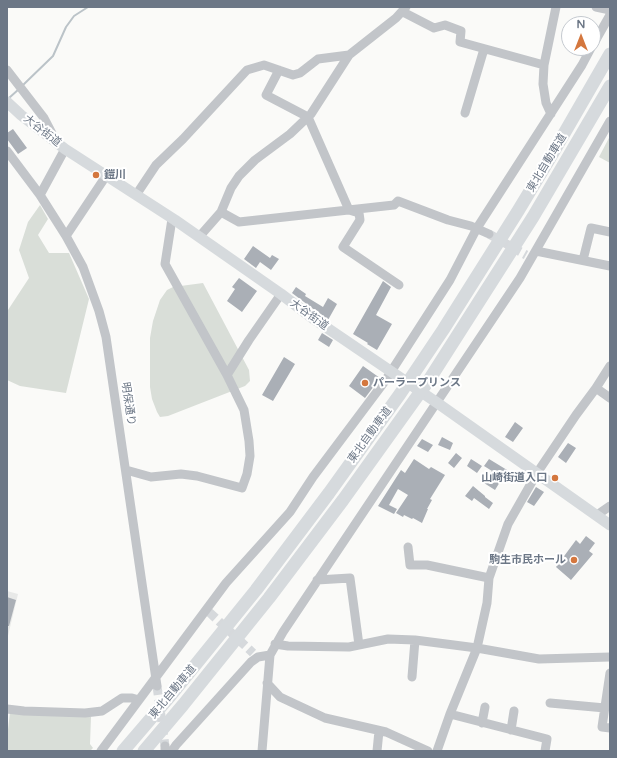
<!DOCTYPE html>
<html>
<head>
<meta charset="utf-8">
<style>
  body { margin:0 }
  #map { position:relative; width:617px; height:758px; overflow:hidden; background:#fafaf8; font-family:"Varela Round",sans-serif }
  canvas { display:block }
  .frame { position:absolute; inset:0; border:8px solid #6c7786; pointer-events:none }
  .north { position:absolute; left:561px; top:16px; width:40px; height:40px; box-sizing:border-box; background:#fff; border:1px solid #c4c9cf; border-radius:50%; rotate:0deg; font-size:11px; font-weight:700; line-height:16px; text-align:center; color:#6c7786 }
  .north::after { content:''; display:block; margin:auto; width:14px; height:18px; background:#d4773e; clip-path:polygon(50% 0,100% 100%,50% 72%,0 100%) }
</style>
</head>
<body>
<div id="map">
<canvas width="617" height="758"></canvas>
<div class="frame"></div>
<div class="north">N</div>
</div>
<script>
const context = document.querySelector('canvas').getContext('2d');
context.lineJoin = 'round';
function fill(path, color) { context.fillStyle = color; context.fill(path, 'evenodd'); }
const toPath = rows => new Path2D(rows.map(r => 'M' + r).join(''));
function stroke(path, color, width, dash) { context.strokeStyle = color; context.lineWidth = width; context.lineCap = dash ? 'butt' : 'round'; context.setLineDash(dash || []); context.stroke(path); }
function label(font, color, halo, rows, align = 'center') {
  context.font = font + ' "Varela Round","Noto Sans JP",sans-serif'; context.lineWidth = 4; context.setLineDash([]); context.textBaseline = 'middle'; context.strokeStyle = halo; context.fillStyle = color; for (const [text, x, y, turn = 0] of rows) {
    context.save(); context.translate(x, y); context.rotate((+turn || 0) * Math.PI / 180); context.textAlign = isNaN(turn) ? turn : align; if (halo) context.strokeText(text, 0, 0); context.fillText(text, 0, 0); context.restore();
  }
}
const built = toPath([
  [7,591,18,594,7,640]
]);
const green = toPath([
  [610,136,610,163,599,157],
  [40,205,48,219,38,235,49,253,69,253,89,299,66,393,20,386,7,380,7,318,8,310,29,278,19,250,28,222],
  [203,283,249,370,250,381,245,386,168,416,160,417,157,412,152,399,150,387,150,338,153,321,160,300,167,290,173,287],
  [10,712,91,717,90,744,93,748,90,751,7,751,7,738]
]);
const stream = toPath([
  [22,86,53,56,66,27,74,16,88,7],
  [9,98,19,89]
]);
const building = toPath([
  [13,129,27,148,18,154,7,139,7,133],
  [253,246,270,258,272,255,279,259,271,270,260,262,256,268,244,259],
  [239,278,257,291,242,312,227,301,235,289,232,287],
  [383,281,391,287,376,315,392,324,377,350,367,344,368,343,353,334],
  [296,287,306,294,305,296,323,307,328,298,337,304,328,320,292,293],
  [322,333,333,340,329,347,318,340],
  [284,357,295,364,273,401,262,395],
  [363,366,380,378,365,398,349,386],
  [515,422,523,428,513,442,505,437],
  [442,437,453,443,450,450,438,445],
  [422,439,433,445,428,452,417,446],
  [568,443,576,448,566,463,558,457],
  [456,453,462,458,454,468,448,463],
  [414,459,429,469,431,467,445,475,430,499,432,500,427,509,428,509,422,523,413,518,412,519,404,515,403,517,396,513,408,495,398,489,389,505,397,509,394,514,378,506,401,470,405,473],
  [471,459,482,466,477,473,467,466],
  [489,459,512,473,508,480,503,477,495,490,484,483,492,471,484,466],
  [473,486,485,496,485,497,493,503,489,509,474,498,472,501,465,496],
  [536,487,544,492,534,506,527,502],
  [586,536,595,543,589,551,593,554,571,580,556,567,576,540,580,544],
  [7,597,16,600,9,626,7,626]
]);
const minorTunnel = toPath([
  [489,234,526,255],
  [209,612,253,653],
  [157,686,165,746]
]);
const minor = toPath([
  [596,7,610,10],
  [403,12,434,28,445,25,461,31,460,42,544,65],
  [593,45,610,15],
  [7,70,44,118,56,141],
  [279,70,266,95,308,117,349,210,359,213,360,220,343,247,399,285],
  [465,113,484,49],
  [551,114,546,103,543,84,544,65,556,7],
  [7,151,40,195,66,236,83,267,99,311,106,337,157,686],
  [40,195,65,149],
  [136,195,156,165,183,139,247,70,264,65,293,75,300,73,318,59,349,55],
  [221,212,239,222,394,205,398,201,448,220,471,226,489,234],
  [172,219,165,264,227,375],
  [66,236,106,176],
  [199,237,221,212,231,188,239,176,255,160,290,134,311,114,349,55,396,18,406,7],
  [536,251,610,266],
  [583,260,591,228,610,232],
  [596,388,610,398],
  [126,470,151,477,181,474,197,476,242,488,247,474,250,456,249,441,244,410,227,375,249,340,281,294],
  [597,515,610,506],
  [408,547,410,565,427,565,489,578],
  [317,580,350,578,359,645],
  [275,644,288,646,349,647,388,639,415,640,477,648,539,659,610,657],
  [610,673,602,727,610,728],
  [412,677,415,640],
  [267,683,280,697,325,718,386,732,428,751],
  [550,703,605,708],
  [7,709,24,711,85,713,102,711,122,698,132,698,139,700],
  [450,714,547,739,545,751],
  [482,723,485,707],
  [511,730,514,711],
  [165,746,165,751],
  [101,751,226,583,290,512,313,477,385,381,450,280,477,228,582,65,591,48],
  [172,751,176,745,214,703,251,662,258,657,270,655,283,632,520,278,610,121],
  [262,751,270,655],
  [377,751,379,731],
  [437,751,450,714,477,648,487,603,489,578,508,524,537,473,576,415,596,388,610,366]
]);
const major = toPath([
  [7,102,21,115,65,149,175,220,281,294,314,319,436,402,610,525]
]);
const highway = toPath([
  [123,751,171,695,256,590,329,493,400,394,443,330,518,211,550,158,610,54],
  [144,751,183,705,269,598,343,500,429,380,533,217,610,86]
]);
const markers = [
  [96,175,4,"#d4773e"],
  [365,383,4,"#d4773e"],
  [555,478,4,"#d4773e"],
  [574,560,4,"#d4773e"]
];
const streetNames = [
  ["大谷街道",42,131,38],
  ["東北自動車道",547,163,-59],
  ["大谷街道",309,315,36],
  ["明保通り",128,404,82],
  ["東北自動車道",370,435,-54],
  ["東北自動車道",173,692,-50]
];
const poiNames = [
  ["鎧川",104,175],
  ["パーラープリンス",373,383],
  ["山崎街道入口",547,478,"right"],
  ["駒生市民ホール",566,560,"right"]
];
fill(built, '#e8e9e8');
fill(green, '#d9ded8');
stroke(stream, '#bbc3c8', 2);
fill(building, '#aaafb6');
stroke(minorTunnel, '#d6d9dc', 9, [9, 4.5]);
stroke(minor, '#c2c5c9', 9);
stroke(major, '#d6dadd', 11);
stroke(highway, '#d6dadd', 13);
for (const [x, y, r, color] of markers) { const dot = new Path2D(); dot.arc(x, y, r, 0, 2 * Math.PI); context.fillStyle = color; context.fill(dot); stroke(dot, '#fff', 1.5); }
label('11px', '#6c7786', '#fff', streetNames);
label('bold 11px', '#6c7786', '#fff', poiNames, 'left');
</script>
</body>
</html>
